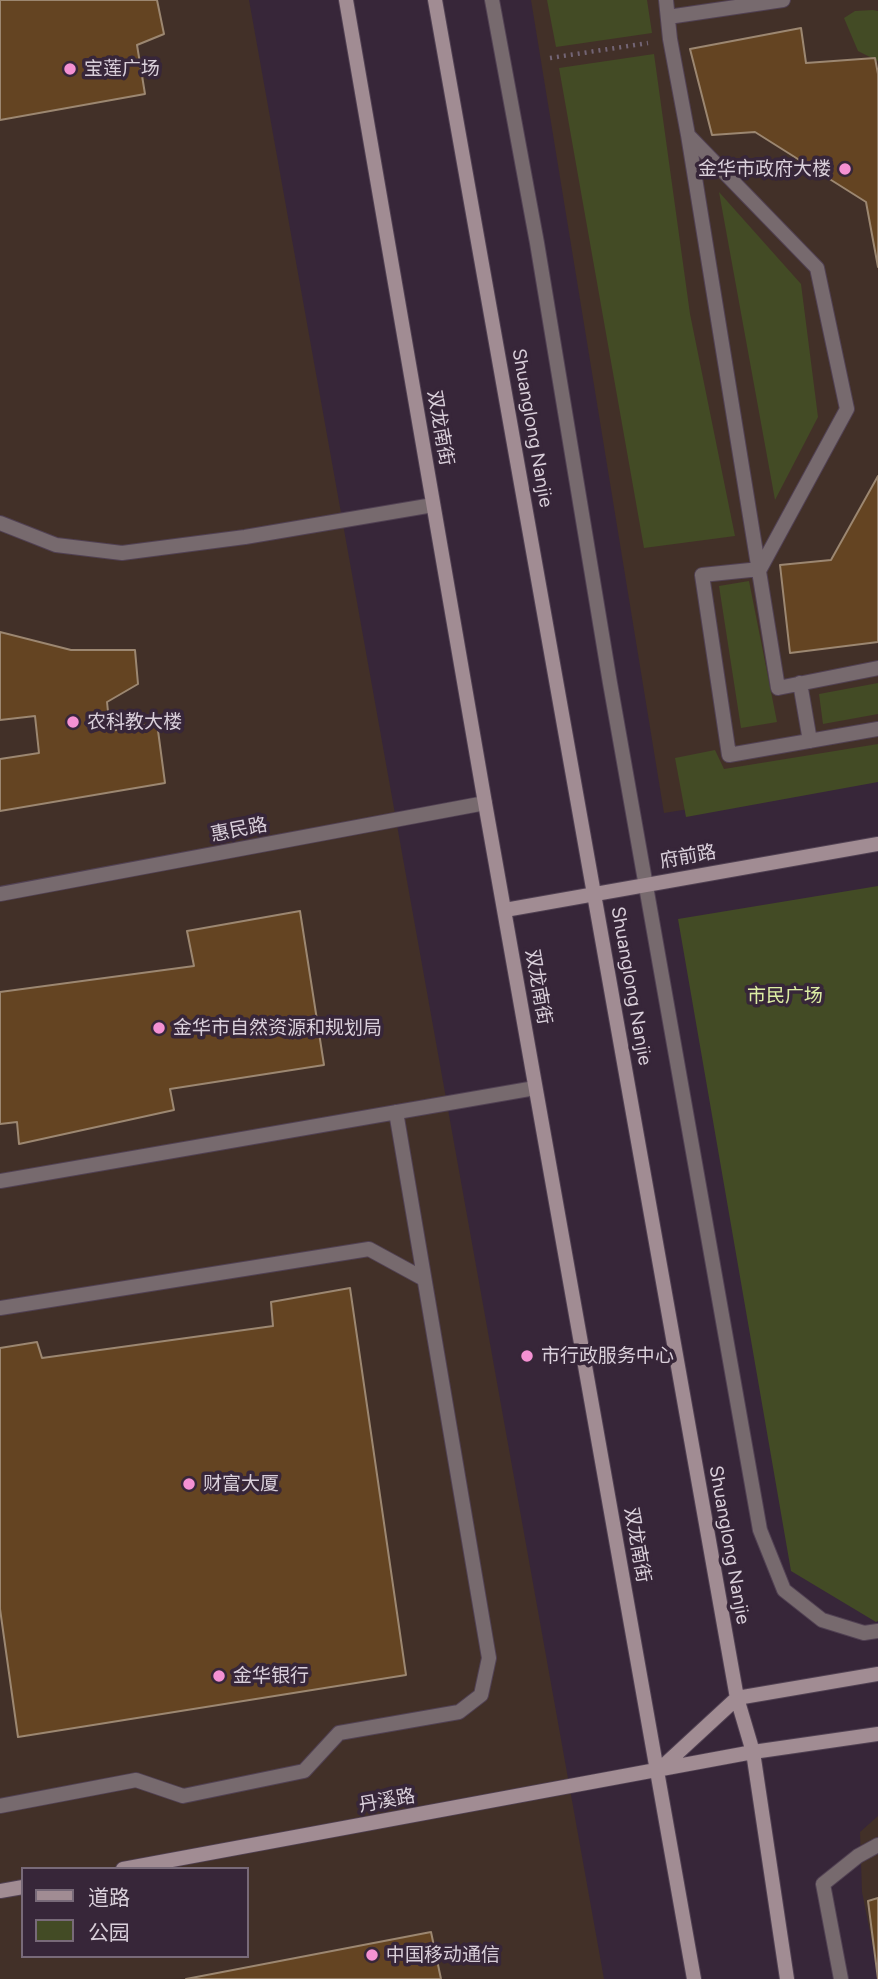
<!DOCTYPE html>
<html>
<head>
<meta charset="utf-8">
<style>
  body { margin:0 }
  #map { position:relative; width:878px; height:1979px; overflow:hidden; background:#372639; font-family:Figtree,"Noto Sans SC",sans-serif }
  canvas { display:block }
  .legend { position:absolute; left:21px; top:1867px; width:228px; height:91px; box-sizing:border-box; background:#372639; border:2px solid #786a79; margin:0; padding:9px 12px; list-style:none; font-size:21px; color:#d9cfda }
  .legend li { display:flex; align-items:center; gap:14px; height:35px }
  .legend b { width:35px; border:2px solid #786a79 }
</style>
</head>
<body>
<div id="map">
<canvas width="878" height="1979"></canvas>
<ul class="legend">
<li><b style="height:9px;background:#a18c93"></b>道路</li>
<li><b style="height:19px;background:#434b25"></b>公园</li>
</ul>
</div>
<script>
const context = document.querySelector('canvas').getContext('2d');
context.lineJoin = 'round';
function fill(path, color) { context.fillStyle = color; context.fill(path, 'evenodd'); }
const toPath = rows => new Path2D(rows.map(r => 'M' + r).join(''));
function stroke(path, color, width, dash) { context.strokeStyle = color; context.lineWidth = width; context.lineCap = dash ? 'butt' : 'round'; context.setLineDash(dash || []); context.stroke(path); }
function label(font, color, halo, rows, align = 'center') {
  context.font = font + ' Figtree,"Noto Sans SC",sans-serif'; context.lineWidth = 7; context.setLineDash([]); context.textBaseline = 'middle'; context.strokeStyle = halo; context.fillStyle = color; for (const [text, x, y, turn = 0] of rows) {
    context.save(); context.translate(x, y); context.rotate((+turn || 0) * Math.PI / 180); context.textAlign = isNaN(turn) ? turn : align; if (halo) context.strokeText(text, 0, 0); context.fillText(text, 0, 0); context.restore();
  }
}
const commercial = toPath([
  [0,0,249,0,604,1979,0,1979],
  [23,1869,247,1869,247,1956,23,1956],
  [531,0,878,0,878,779,664,813],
  [878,1816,878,1972,862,1892,860,1832]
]);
const green = toPath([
  [547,0,647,0,652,33,556,47],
  [873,10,878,11,878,61,858,51,844,18,855,11],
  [654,54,690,314,735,536,644,548,559,68],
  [719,192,801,284,818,417,775,500],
  [749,581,777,722,741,728,719,586],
  [878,683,878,714,823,724,819,694],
  [878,744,878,782,686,817,675,758,715,750,724,769],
  [878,886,878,1621,876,1622,791,1571,678,919]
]);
const building = toPath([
  [0,0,157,0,164,34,137,45,145,94,0,120,0,0],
  [801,28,806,63,875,58,878,74,878,267,866,202,755,132,712,135,690,49,801,28],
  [878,476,878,642,790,653,780,565,831,560,878,476],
  [0,632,71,650,135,650,138,684,107,702,110,731,157,723,165,783,0,811,0,759,39,753,35,716,0,720,0,632],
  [300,911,324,1065,170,1089,174,1110,19,1144,17,1122,0,1124,0,992,194,966,187,931,300,911],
  [350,1288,406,1675,18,1737,0,1609,0,1348,37,1342,42,1358,273,1326,271,1302,350,1288],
  [878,1898,878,1979,868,1901,878,1898],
  [431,1932,441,1979,186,1979,431,1932]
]);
const path = toPath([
  [550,58,648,43]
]);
const lane = toPath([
  [492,0,537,243,610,683,760,1530,784,1590,822,1620,864,1633,878,1631],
  [666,0,670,39,688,135,778,688,878,668],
  [668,17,783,0],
  [688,135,817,268,847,409,760,569,702,575,729,755,878,729],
  [0,523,56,545,122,553,245,537,433,505],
  [800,683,810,741],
  [0,1181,535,1088],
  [0,1308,369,1249,424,1279],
  [0,1806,136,1780,183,1796,304,1771,339,1733,459,1712,481,1695,489,1658,396,1112],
  [841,1979,823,1884,858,1856,878,1845]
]);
const street = toPath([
  [0,894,485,803]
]);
const secondary = toPath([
  [346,0,485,803,694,1979],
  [435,0,737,1698,753,1752,787,1979],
  [505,910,878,844],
  [659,1770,737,1698,878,1674],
  [123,1869,753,1752,878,1734],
  [0,1891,23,1887]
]);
const markers = [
  [70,69,7,"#f491d3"],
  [845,169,7,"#f491d3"],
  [73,722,7,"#f491d3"],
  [159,1028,7,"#f491d3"],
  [527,1356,7,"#f491d3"],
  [189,1484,7,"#f491d3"],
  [219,1676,7,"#f491d3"],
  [372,1955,7,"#f491d3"]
];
const poiNames = [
  ["宝莲广场",84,69],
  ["金华市政府大楼",831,169,"right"],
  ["农科教大楼",87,722],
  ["金华市自然资源和规划局",173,1028],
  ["市行政服务中心",541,1356],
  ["财富大厦",203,1484],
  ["金华银行",233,1676],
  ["中国移动通信",386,1955]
];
const streetNames = [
  ["双龙南街",440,428,80],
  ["Shuanglong Nanjie",532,428,80],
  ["惠民路",239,830,-11],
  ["府前路",688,857,-10],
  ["Shuanglong Nanjie",631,986,80],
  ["双龙南街",538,987,80],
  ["双龙南街",637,1545,80],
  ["Shuanglong Nanjie",729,1545,80],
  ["丹溪路",387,1801,-10]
];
const parkNames = [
  ["市民广场",785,996]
];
fill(commercial, '#423028');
fill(green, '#434b25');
fill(building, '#644422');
stroke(building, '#9c8771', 2);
stroke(lane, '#514153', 16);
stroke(street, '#514153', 16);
stroke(secondary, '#514153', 16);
stroke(path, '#736575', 4.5, [2, 5]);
stroke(lane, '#776a6e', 14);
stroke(street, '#776a6e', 14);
stroke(secondary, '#a18c93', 14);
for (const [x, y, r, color] of markers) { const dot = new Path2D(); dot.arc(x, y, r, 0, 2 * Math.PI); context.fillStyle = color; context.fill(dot); stroke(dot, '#372639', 2.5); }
label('19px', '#d9cfda', '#372639', poiNames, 'left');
label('19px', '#d9cfda', '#372639', streetNames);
label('19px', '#dceda4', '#372639', parkNames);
</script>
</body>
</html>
